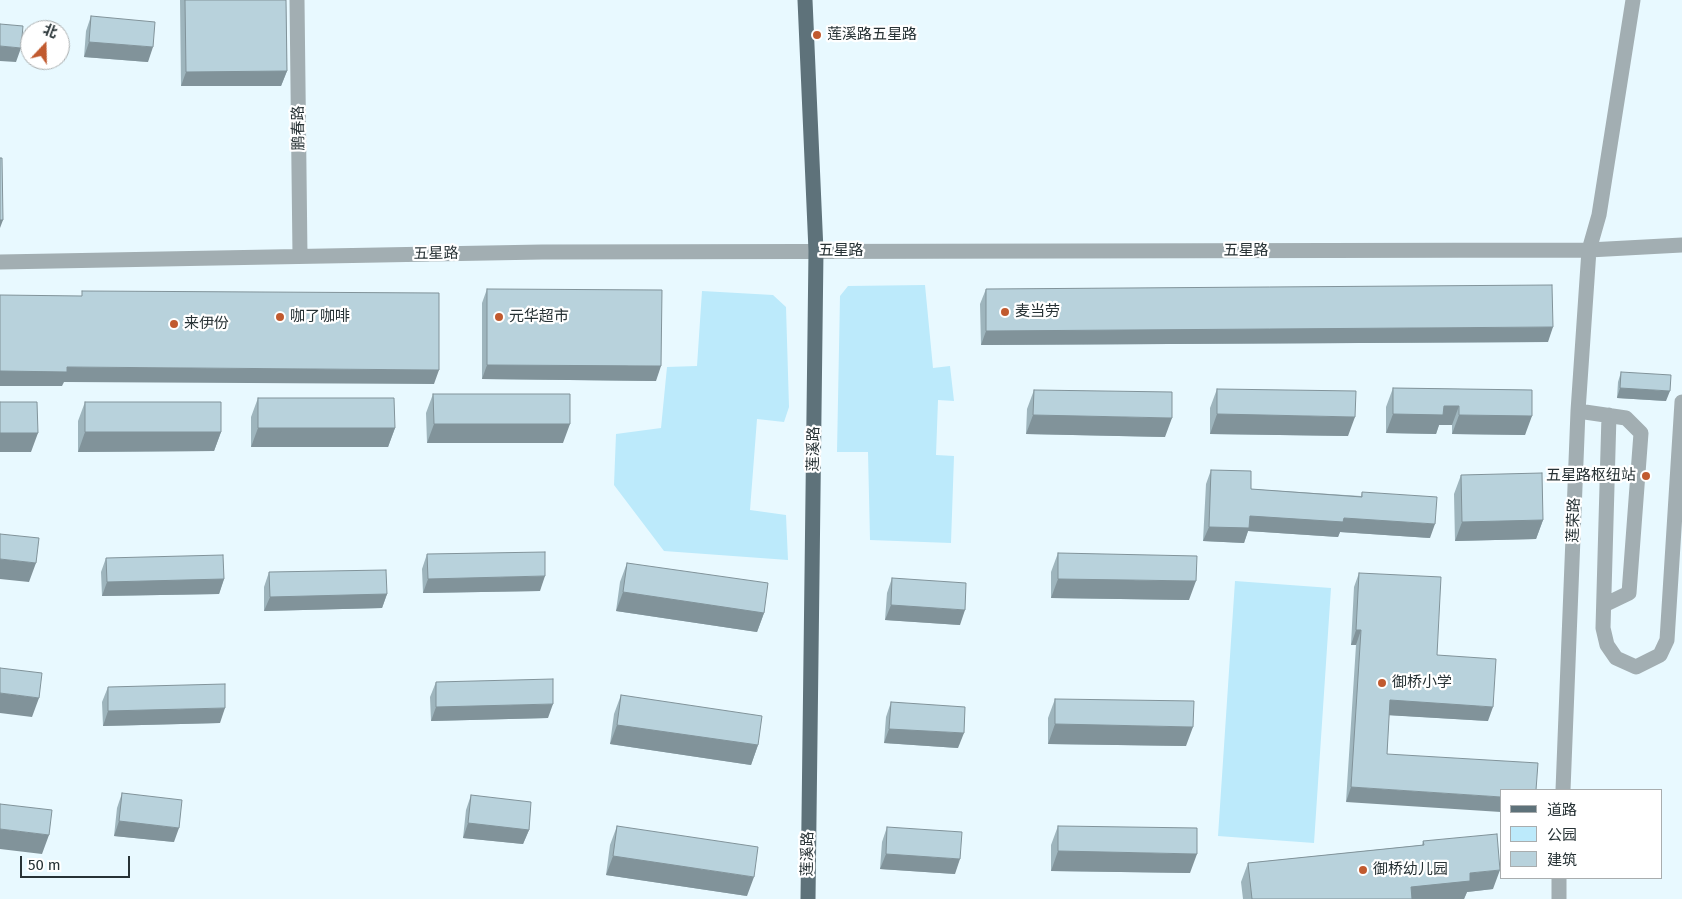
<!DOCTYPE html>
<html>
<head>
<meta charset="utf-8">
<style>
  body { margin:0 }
  #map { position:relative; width:1682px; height:899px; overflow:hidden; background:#e8f9ff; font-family:"Fira Sans","Noto Sans SC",sans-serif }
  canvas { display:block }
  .legend { position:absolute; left:1500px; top:789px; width:162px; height:90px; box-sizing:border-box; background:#fff; border:1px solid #a9adae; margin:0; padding:6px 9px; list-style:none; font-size:15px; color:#273235 }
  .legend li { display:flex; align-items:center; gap:10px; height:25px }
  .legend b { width:25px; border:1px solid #a9adae }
  .north { position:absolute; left:20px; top:20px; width:50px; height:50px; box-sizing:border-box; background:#fff; border:1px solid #a9adae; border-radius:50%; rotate:21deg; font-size:14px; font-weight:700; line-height:20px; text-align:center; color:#273235 }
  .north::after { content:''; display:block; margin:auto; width:18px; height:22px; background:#c15a2f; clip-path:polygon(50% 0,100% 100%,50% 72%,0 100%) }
  .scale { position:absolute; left:20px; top:856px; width:110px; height:22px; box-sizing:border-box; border:2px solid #273235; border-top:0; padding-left:6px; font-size:15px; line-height:18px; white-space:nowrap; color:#273235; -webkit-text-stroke:4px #fff; paint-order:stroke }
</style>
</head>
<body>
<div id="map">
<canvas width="1682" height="899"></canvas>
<ul class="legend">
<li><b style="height:6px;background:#5e727a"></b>道路</li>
<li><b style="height:14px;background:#bceafb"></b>公园</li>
<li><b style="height:14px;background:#b8d2dc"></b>建筑</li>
</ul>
<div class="north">北</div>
<div class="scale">50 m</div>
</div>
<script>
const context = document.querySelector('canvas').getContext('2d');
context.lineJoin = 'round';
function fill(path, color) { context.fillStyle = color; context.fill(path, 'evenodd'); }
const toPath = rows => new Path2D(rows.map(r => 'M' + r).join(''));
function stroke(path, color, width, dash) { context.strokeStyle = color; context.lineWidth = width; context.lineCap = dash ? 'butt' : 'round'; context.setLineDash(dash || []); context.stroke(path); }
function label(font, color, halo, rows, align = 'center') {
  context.font = font + ' "Fira Sans","Noto Sans SC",sans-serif'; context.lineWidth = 4.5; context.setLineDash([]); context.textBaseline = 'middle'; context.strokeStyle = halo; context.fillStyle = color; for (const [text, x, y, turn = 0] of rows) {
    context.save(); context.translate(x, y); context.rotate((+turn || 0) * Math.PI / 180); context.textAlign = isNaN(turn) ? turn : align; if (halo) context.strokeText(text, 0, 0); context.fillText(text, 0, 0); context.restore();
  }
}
const green = toPath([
  [925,285,933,368,950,366,954,401,938,400,936,455,954,456,951,543,870,540,868,452,837,452,840,296,848,286],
  [702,291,773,295,786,307,789,407,784,422,757,419,750,510,786,515,788,560,664,551,614,485,616,434,661,428,667,367,697,366],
  [1235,581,1331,588,1314,843,1218,836]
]);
const minor = toPath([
  [297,0,300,256],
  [0,262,542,252,1589,250,1682,245],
  [1578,411,1626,418,1641,433,1629,593,1604,605],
  [1609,415,1603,628,1607,645,1616,658,1636,667,1660,655,1667,640,1682,402],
  [1563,790,1578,411,1589,250,1599,215,1633,0],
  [1559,899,1559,878]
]);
const major = toPath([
  [805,0,816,251,808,899]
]);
const wall = toPath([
  [180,0,286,0,287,71,281,86,181,86],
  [91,16,148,62,84,57,86,31],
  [487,289,656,381,482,379,482,303],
  [986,289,1548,342,981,345,980,304],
  [1621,372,1666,401,1617,398,1618,382],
  [1393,388,1532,390,1525,435,1452,434,1452,425,1439,425,1436,434,1386,433,1386,407],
  [1217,389,1348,436,1210,434,1210,408],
  [1034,390,1165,437,1026,434,1027,409],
  [433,394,563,443,427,443,426,413],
  [258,398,395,428,388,447,251,447,251,417],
  [85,402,221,432,214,451,78,452,78,421],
  [1211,470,1251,489,1361,496,1362,492,1430,538,1340,532,1338,537,1248,531,1244,543,1203,541,1206,484],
  [1461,475,1543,520,1536,539,1455,541,1454,494],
  [1058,553,1189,600,1051,598,1051,572],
  [427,554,540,591,423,593,422,569],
  [106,558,224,579,219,594,102,596,101,572],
  [627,563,764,613,757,632,616,611,620,582],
  [269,572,387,594,382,608,264,611,264,587],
  [1359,573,1437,655,1488,721,1389,715,1387,754,1346,802,1356,645,1351,645,1354,587],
  [892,578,960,625,885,620,887,593],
  [436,682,548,718,431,721,430,697],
  [108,687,220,723,103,726,102,702],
  [621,695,758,745,751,765,610,744,614,714],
  [1055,699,1186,746,1048,744,1048,718],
  [891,702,958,748,884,743,886,717],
  [122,793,174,842,114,836,117,808],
  [471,795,529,830,523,844,463,838,466,810],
  [617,826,747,896,606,875,610,845],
  [1058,826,1190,873,1051,871,1051,845],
  [887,827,955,874,880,869,882,842],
  [1423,841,1493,889,1467,892,1464,899,1243,899,1241,882,1248,863,1422,845]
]);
const shadedWall = toPath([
  [89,42,153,47,148,62,84,57],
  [0,46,21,48,16,62,0,61],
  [287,71,281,86,181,86,186,72],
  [0,220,3,220,0,228],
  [1553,327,1548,342,981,345,986,331],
  [487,365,661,366,656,381,482,379],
  [67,367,439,370,434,384,64,382,62,386,0,386,0,371],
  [1620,388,1670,391,1666,401,1617,398],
  [1444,406,1459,406,1452,425,1439,425,1436,434,1386,433,1393,414],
  [1217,414,1355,417,1348,436,1210,434],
  [1033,415,1172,418,1165,437,1026,434],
  [1459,415,1532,416,1525,435,1452,434],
  [434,424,570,424,563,443,427,443],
  [258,428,395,428,388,447,251,447],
  [85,432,221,432,214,451,78,452],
  [0,433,38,433,31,452,0,452],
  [1250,516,1344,518,1435,524,1430,538,1340,532,1338,537,1248,531,1244,543,1203,541,1209,527],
  [1543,520,1536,539,1455,541,1462,522],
  [0,559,36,563,29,582,0,579],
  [545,576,540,591,423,593,428,579],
  [224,579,219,594,102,596,107,582],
  [1058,579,1196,581,1189,600,1051,598],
  [623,592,764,613,757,632,616,611],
  [387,594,382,608,264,611,270,597],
  [891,605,965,610,960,625,885,620],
  [1356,630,1361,630,1356,645,1351,645],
  [0,693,39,698,32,717,0,713],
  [1390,700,1493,707,1488,721,1385,715],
  [553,704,548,718,431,721,436,707],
  [225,708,220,723,103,726,108,711],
  [1055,724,1193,727,1186,746,1048,744],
  [617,725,758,745,751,765,610,744],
  [889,729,964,733,958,748,884,743],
  [1351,787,1501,797,1501,812,1346,802],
  [119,821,179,828,174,842,114,836],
  [468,823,529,830,523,844,463,838],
  [0,829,49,835,42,854,0,849],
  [1058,851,1197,854,1190,873,1051,871],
  [886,854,960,859,955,874,880,869],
  [613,856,754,877,747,896,606,875],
  [1500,870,1493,889,1467,892,1464,899,1407,899,1411,887,1470,873]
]);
const building = toPath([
  [185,0,286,0,287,71,186,72,185,0],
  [91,16,155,22,153,47,89,42,91,16],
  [0,24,23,26,21,48,0,46,0,24],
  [0,158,2,158,3,220,0,220,0,158],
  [1552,285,1553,327,986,331,986,289,1552,285],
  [487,289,662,290,661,366,487,365,487,289],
  [82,291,439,293,439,370,67,367,67,372,0,371,0,295,82,296,82,291],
  [1621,372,1671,375,1670,391,1620,388,1621,372],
  [1393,388,1532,390,1532,416,1459,415,1459,406,1444,406,1443,415,1393,414,1393,388],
  [1217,389,1356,391,1355,417,1217,414,1217,389],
  [1034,390,1172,392,1172,418,1033,415,1034,390],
  [433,394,570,394,570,424,434,424,433,394],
  [258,398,394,398,395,428,258,428,258,398],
  [0,402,37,402,38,433,0,433,0,402],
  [85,402,221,402,221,432,85,432,85,402],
  [1211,470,1251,471,1251,489,1362,497,1362,492,1437,497,1435,524,1344,518,1343,522,1250,516,1249,528,1209,527,1211,470],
  [1542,473,1543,520,1462,522,1461,475,1542,473],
  [0,534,39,538,36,563,0,559,0,534],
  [545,552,545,576,428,579,427,554,545,552],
  [1058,553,1197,556,1196,581,1058,579,1058,553],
  [223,555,224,579,107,582,106,558,223,555],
  [627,563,768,583,764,613,623,592,627,563],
  [386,570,387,594,270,597,269,572,386,570],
  [1359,573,1441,577,1437,655,1496,659,1493,707,1390,700,1387,754,1538,763,1536,790,1501,790,1501,797,1351,787,1361,630,1356,630,1359,573],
  [892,578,966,583,965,610,891,605,892,578],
  [0,668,42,673,39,698,0,693,0,668],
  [553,679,553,704,436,707,436,682,553,679],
  [225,684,225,708,108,711,108,687,225,684],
  [621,695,762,716,758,745,617,725,621,695],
  [1055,699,1194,701,1193,727,1055,724,1055,699],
  [891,702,965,707,964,733,889,729,891,702],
  [122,793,182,800,179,828,119,821,122,793],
  [471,795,531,802,529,830,468,823,471,795],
  [0,804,52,810,49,835,0,829,0,804],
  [617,826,758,847,754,877,613,856,617,826],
  [1058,826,1197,828,1197,854,1058,851,1058,826],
  [887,827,962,832,960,859,886,854,887,827],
  [1497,834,1500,870,1470,873,1470,881,1411,887,1412,899,1252,899,1248,863,1424,845,1423,841,1497,834]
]);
const markers = [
  [817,35,5,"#c15a2f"],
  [1005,312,5,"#c15a2f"],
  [280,317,5,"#c15a2f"],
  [499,317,5,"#c15a2f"],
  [174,324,5,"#c15a2f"],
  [1646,476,5,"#c15a2f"],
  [1382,683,5,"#c15a2f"],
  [1363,870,5,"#c15a2f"]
];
const poiNames = [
  ["莲溪路五星路",827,35],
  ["麦当劳",1015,312],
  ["咖了咖啡",290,317],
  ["元华超市",509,317],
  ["来伊份",184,324],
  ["五星路枢纽站",1636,476,"right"],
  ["御桥小学",1392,683],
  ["御桥幼儿园",1373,870]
];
const streetNames = [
  ["鹏春路",299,128,-91],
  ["五星路",841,251],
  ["五星路",1246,251],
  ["五星路",436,254,-1],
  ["莲溪路",814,449,-89],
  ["莲荣路",1574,520,-88],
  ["莲溪路",808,854,-89]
];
fill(green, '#bceafb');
stroke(minor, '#a2aeb2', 15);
stroke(major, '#5e727a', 15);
fill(wall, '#9eb5bd');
fill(shadedWall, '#81939a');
fill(building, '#b8d2dc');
stroke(building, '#81939a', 1);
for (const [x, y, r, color] of markers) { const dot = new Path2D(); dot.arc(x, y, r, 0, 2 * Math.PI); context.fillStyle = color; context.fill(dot); stroke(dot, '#fff', 2); }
label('15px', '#273235', '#fff', poiNames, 'left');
label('15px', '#273235', '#fff', streetNames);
</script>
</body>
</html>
